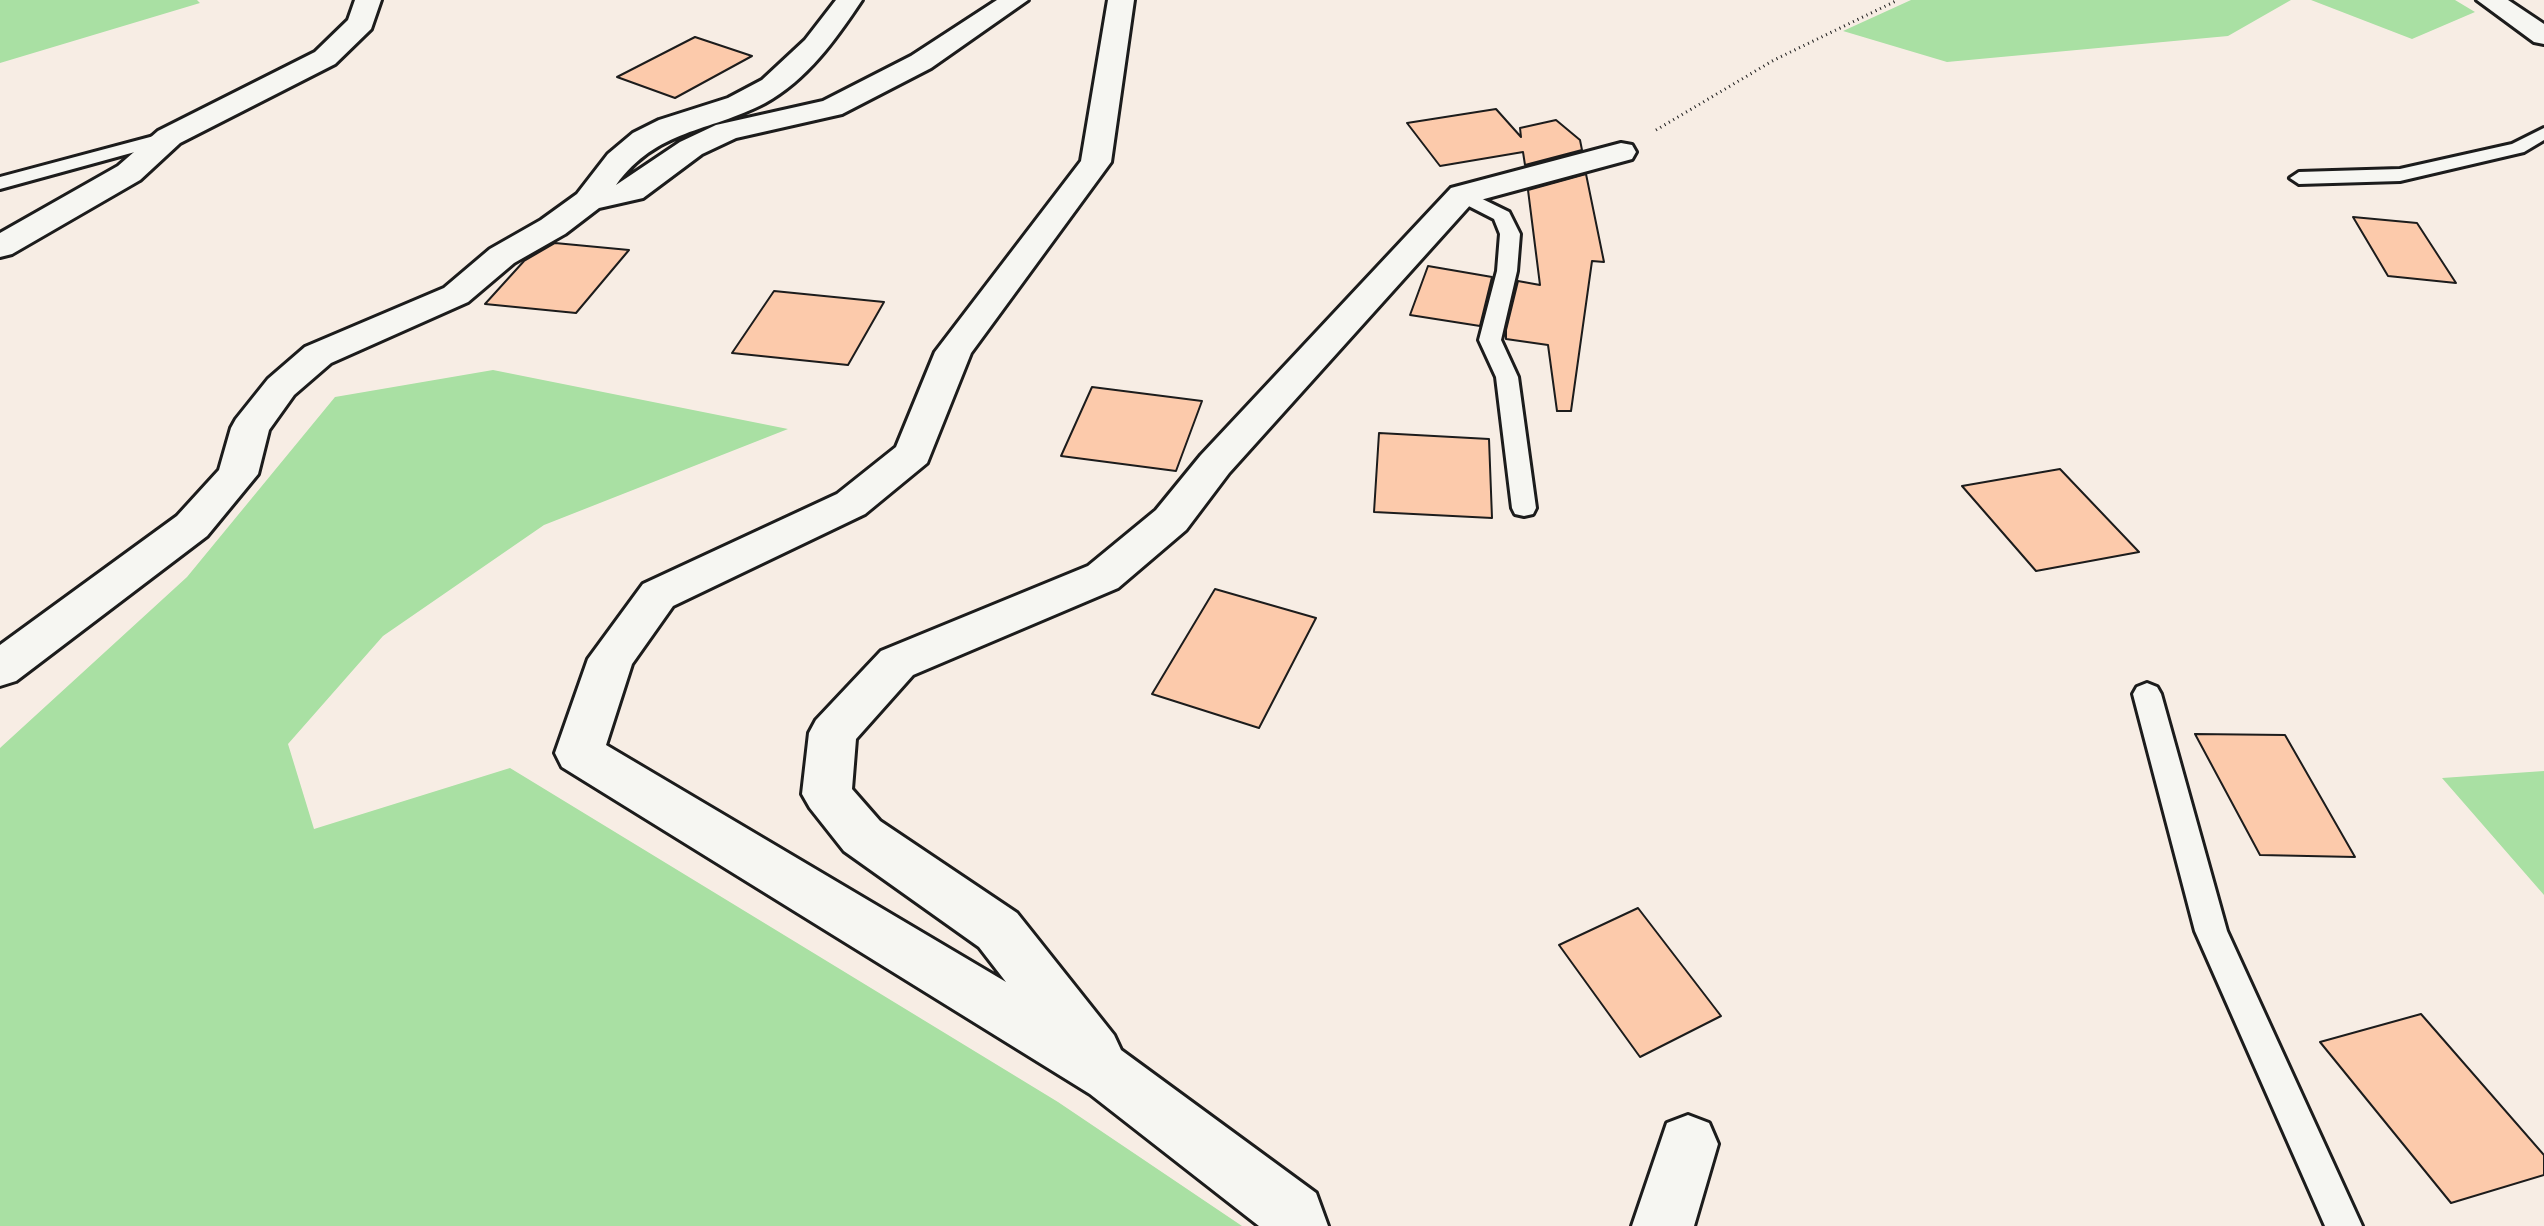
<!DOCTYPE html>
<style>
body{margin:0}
canvas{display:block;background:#f7ede4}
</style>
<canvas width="2544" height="1226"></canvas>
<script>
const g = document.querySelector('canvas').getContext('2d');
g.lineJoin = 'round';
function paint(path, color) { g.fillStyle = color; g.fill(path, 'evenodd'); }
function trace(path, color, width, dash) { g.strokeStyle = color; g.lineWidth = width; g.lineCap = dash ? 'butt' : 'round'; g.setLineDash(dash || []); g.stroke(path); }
const green = new Path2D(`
 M0 0H197L200 3 0 63Z
 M1911 0H2291L2228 36 1947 62 1843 31Z
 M2311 0H2455L2475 12 2412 39Z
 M493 370 788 429 544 525 383 636 288 744 314 829 510 768 1058 1102 1242 1226H0V748L187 577 335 397Z
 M2544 771V895L2442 778Z`);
const building = new Path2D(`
 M695 37 752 56 675 98 617 77Z
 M1496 109 1521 137 1520 128 1556 120 1580 140 1582 150 1525 165 1523 152 1440 166 1407 123Z
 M1586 174 1604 262 1592 261 1571 411H1557L1548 345 1506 339V330L1518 281 1540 285 1528 190Z
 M2353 217 2417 223 2456 283 2388 276Z
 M555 243 629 250 576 313 485 304 524 261Z
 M1428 266 1492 277 1480 326 1410 315Z
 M774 291 884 302 848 365 732 353Z
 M1092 387 1202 401 1176 471 1061 456Z
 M1379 433 1489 439 1492 518 1374 512Z
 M2060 469 2139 552 2036 571 1962 486Z
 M1215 589 1316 618 1259 728 1152 694Z
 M2195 734 2285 735 2355 857 2260 855Z
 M1638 908 1721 1016 1640 1057 1559 945Z
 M2421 1014 2544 1155V1175L2451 1203 2320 1042Z`);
const path = new Path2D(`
 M1656 130 1774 60 1898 0`);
const lane = new Path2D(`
 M2544 128V140L2524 152 2400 181 2299 184 2290 178 2299 172 2400 169 2512 144Z
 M169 132 178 137 175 141 0 189V177Z
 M1462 189 1509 212 1520 234 1517 271 1501 340 1518 377 1536 508 1533 514 1524 516 1515 514 1512 508 1496 377 1479 340 1497 271 1500 234 1494 219 1455 199 1453 195Z
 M2147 683 2157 687 2161 694 2227 931 2362 1226H2325L2195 931 2133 694 2137 687Z`);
const street = new Path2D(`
 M355 0H381L371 29 335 64 180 143 140 180 12 254 0 257V233L118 166 158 131 315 52 348 20Z
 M836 0H862C836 39 807 80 765 103 708 133 658 128 616 185L680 142 716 125 823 101 911 56 997 0H1028L931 68 842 114 736 138 702 154 643 198 599 208 565 234 514 263 468 302 331 363 294 395 269 430 258 474 207 536 16 681 0 686V645L177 516 219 470 231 428 236 419 268 379 305 347 444 288 490 249 541 220 577 194 608 154 633 133 659 120 728 98 762 80 805 40Z
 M1108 0H1134L1111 162 971 353 927 463 865 514 673 606 632 664 606 745 1006 982 979 947 844 851 810 808 802 794 809 733 816 720 881 651 1088 566 1156 510 1201 455 1451 188 1621 143 1632 145 1636 152 1632 159 1473 202 1229 473 1186 530 1118 588 913 675 856 739 852 789 880 821 1017 913 1114 1035 1121 1050 1316 1193 1328 1226H1259L1090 1094 562 767 555 753 588 659 643 584 837 494 896 447 935 352 1081 161Z
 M2477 0H2508L2544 24V44L2534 42Z
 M1688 1115 1709 1123 1718 1144 1694 1226H1632L1667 1123Z`);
paint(green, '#a9e0a3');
paint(building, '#fccaab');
trace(building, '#1c1c1c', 2);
trace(lane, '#1c1c1c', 6);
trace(street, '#1c1c1c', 6);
trace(path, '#1c1c1c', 3, [1, 4]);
paint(lane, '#f6f6f2');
paint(street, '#f6f6f2');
</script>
